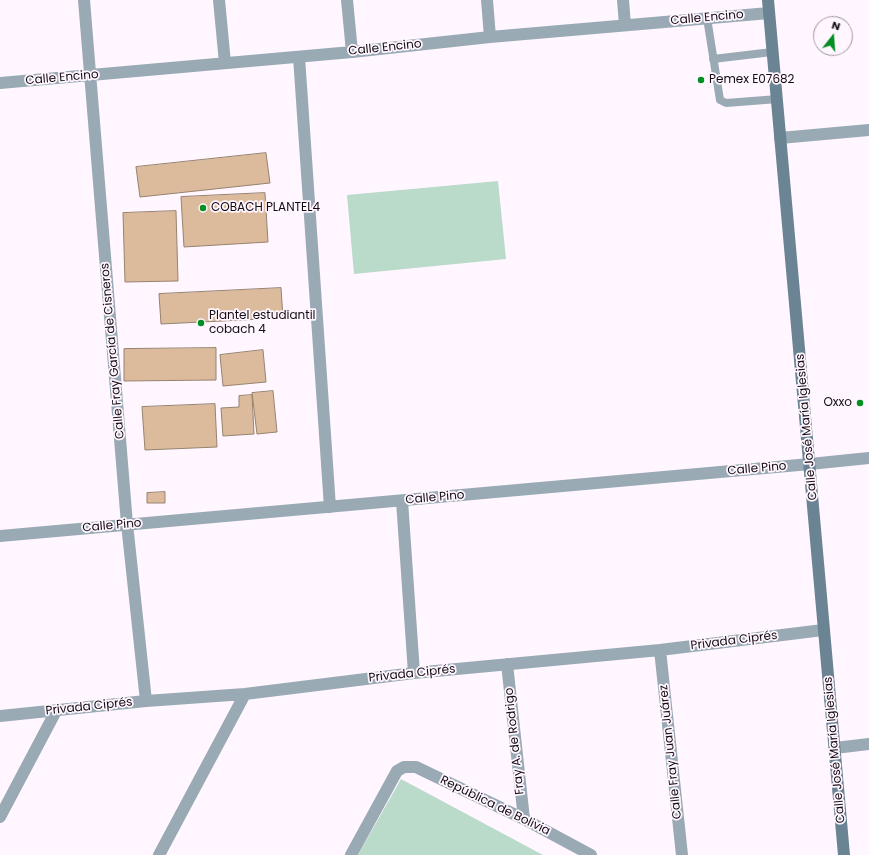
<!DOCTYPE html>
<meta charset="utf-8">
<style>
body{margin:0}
#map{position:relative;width:869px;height:855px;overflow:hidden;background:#fff6ff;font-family:Poppins,sans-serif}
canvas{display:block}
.north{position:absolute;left:813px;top:16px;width:40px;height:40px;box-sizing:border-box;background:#fff6ff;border:1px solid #a198a1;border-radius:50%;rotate:17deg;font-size:11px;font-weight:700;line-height:16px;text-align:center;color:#130c13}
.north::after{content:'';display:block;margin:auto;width:14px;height:18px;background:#028f21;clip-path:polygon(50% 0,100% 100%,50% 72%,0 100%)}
</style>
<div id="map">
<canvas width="869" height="855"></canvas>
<div class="north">N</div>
</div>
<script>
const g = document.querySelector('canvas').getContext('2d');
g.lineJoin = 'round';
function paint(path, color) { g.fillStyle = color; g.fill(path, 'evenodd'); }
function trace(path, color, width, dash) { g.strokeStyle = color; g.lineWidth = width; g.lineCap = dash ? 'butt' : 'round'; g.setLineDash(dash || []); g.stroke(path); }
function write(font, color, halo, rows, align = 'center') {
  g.font = font + ' Poppins,sans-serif'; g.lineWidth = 3.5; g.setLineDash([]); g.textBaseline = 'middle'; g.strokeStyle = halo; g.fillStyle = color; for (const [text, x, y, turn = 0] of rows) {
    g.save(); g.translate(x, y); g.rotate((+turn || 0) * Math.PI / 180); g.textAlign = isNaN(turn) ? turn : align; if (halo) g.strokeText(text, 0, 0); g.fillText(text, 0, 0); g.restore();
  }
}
const green = new Path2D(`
 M498 181 506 259 354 274 347 195Z
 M401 779 543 855H358Z`);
const building = new Path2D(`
 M266 153 270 183 140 197 136 167Z
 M265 193 268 242 184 247 181 197Z
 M176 211 178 281 125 282 123 213Z
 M281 288 283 318 161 324 159 294Z
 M216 348V380L124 381V349Z
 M263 350 266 382 223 386 220 355Z
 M273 391 277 432 257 434 252 393Z
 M252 395 254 434 223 436 221 408 239 407V396Z
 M215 404 217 447 145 450 142 407Z
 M165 492V503H147V493Z`);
const service = new Path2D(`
 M707 18 720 100 726 103 778 99
 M713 59 772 52`);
const minor = new Path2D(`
 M84 0 127 524 146 701
 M219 0 225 63
 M347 0 352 52
 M487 0 490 37
 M623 0 625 25
 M299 57 330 507
 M0 83 352 52 490 37 769 13
 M780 138 869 130
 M402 501 414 673
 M0 536 810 464
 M660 650 682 855
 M507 664 524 819
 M0 716 146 701 245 694 414 673 660 650 823 630
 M0 817 56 711
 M159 855 245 694
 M351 855 397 771 404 767H416L524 819 591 855`);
const tertiary = new Path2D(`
 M810 464 869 458
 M835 748 869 744`);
const secondary = new Path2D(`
 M768 0 844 855`);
const markers = [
 [701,80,4,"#028f21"],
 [203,208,4,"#028f21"],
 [201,323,4,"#028f21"],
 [860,403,4,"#028f21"]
];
const streetNames = [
 ["Calle Encino",707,18,-5],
 ["Calle Encino",385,48,-6],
 ["Calle Encino",62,78,-5],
 ["Calle Fray García de Cisneros",113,351,-95],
 ["Calle José María Iglesias",807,427,-95],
 ["Calle Pino",757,469,-5],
 ["Calle Pino",435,498,-5],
 ["Calle Pino",112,526,-5],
 ["Privada Ciprés",734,641,-7],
 ["Privada Ciprés",412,674,-6],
 ["Privada Ciprés",89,707,-6],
 ["Fray A. de Rodrigo",515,741,-96],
 ["Calle José María Iglesias",835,750,-95],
 ["Calle Fray Juan Juárez",671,752,-96],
 ["República de Bolivia",495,806,26]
];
const poiNames = [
 ["Pemex E07682",709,80],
 ["COBACH PLANTEL4",211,208],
 ["Plantel estudiantil",209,316],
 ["cobach 4",209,330],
 ["Oxxo",852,403,"right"]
];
paint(green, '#badaca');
paint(building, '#dcbb9d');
trace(building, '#96826f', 1);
trace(service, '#99aab5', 8);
trace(minor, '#99aab5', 12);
trace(tertiary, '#99aab5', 12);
trace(secondary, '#6b8494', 12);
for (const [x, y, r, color] of markers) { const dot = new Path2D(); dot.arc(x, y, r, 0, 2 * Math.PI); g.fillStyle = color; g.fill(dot); trace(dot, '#fff6ff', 1.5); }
write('12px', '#130c13', '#fff6ff', streetNames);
write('12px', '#130c13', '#fff6ff', poiNames, 'left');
</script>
